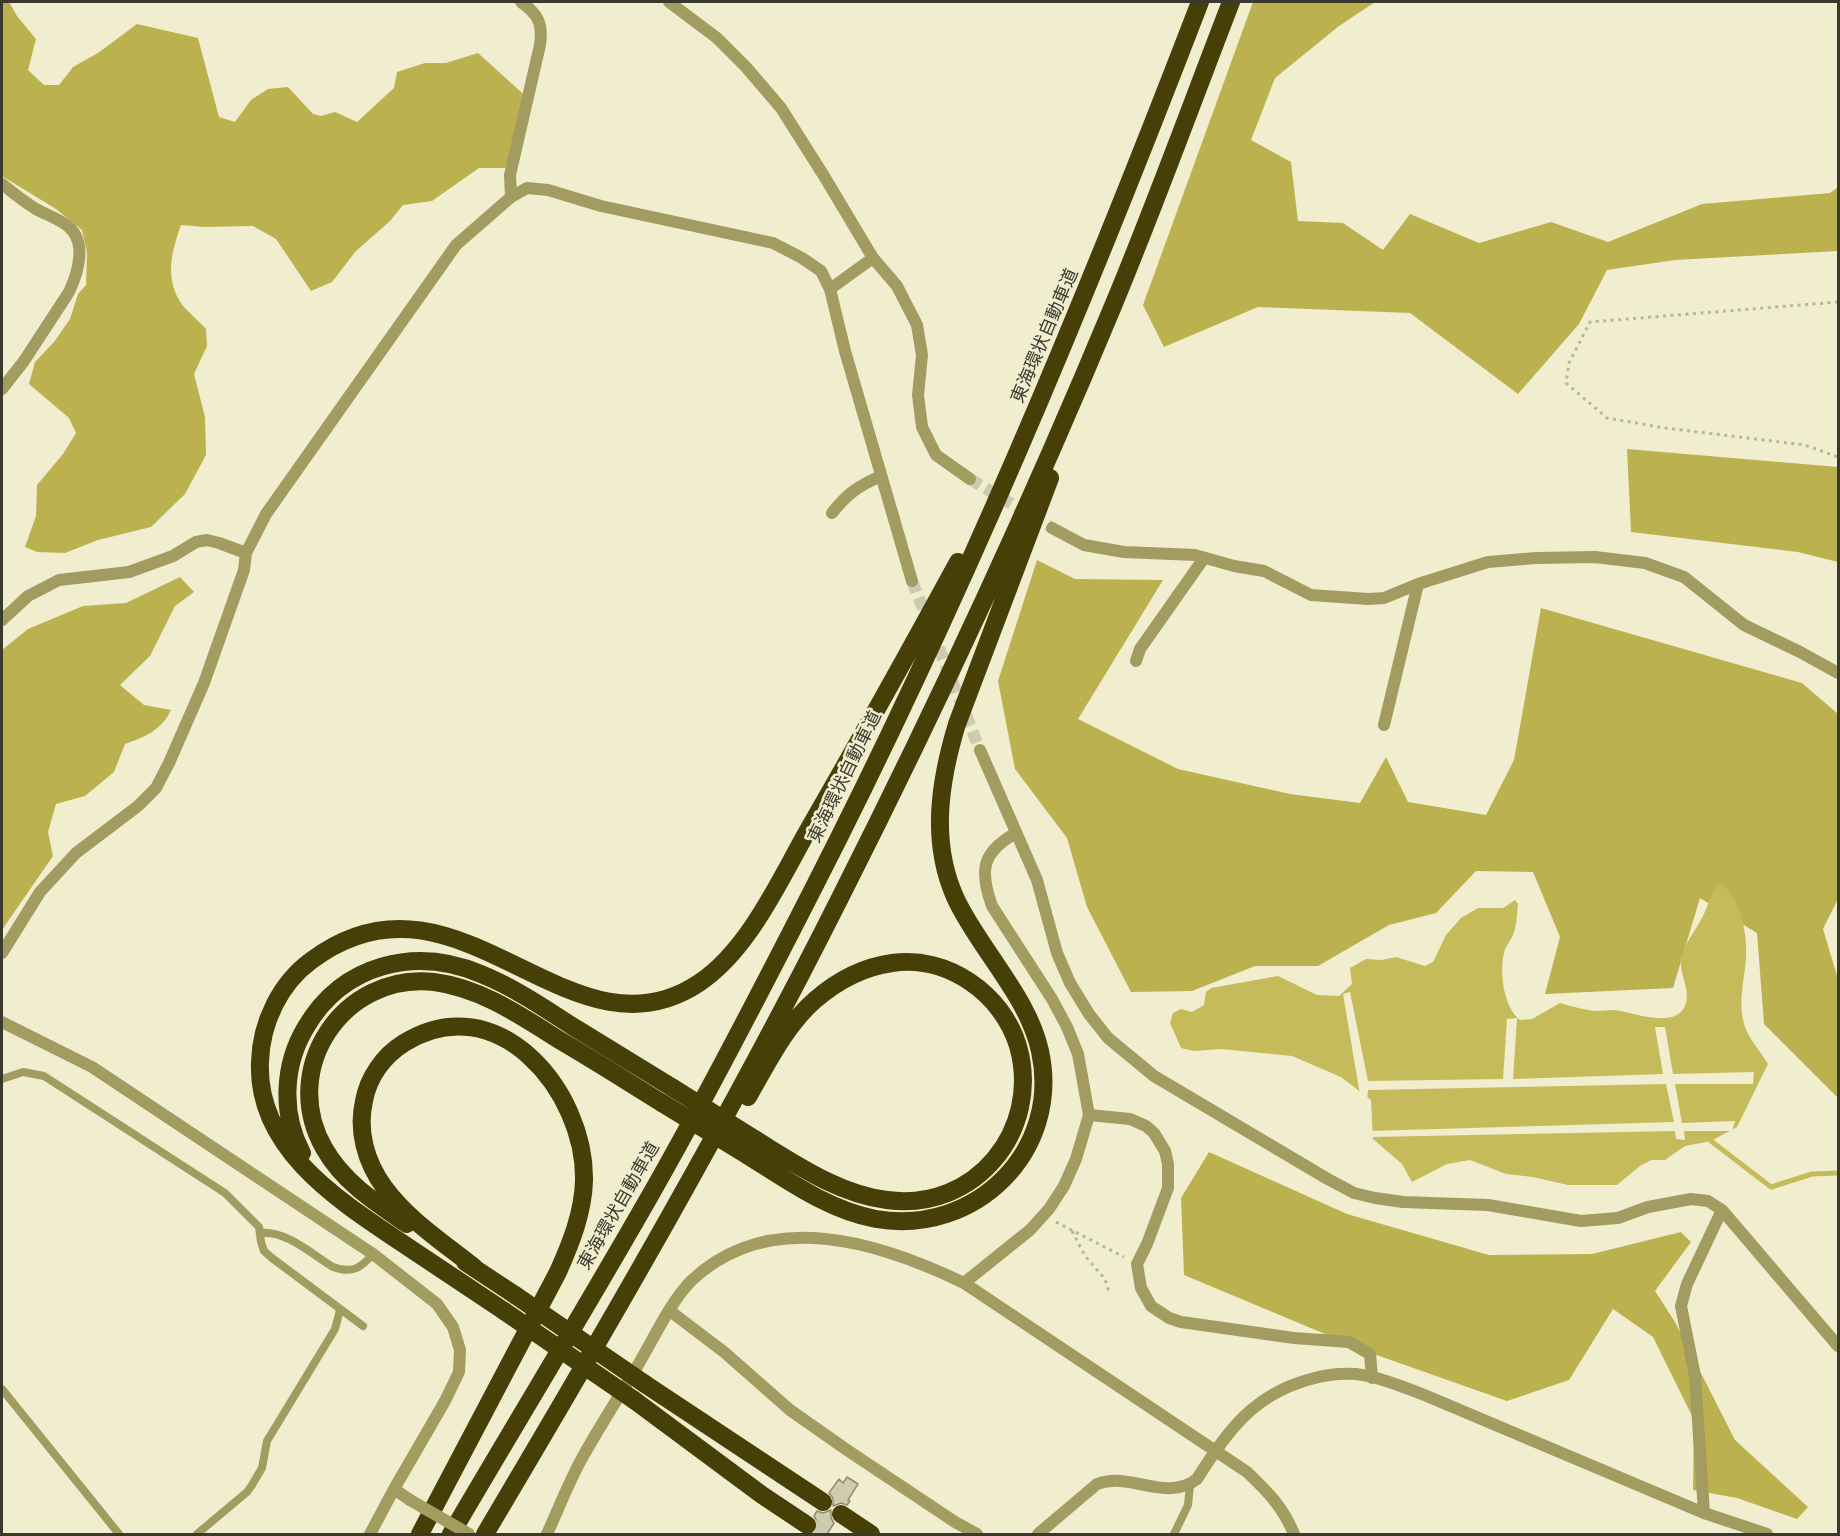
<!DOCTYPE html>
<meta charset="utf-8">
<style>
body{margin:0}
#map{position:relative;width:1840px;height:1536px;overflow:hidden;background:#f1eed0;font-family:Literata,serif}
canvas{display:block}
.frame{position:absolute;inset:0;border:3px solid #3a392d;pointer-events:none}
</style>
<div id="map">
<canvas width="1840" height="1536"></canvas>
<div class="frame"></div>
</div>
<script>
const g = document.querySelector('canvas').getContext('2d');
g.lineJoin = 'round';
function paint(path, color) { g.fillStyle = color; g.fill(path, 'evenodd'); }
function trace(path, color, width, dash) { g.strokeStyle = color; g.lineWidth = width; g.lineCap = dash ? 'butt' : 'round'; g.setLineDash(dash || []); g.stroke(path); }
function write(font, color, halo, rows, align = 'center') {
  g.font = font + ' Literata,"Noto Sans JP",serif'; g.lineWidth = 5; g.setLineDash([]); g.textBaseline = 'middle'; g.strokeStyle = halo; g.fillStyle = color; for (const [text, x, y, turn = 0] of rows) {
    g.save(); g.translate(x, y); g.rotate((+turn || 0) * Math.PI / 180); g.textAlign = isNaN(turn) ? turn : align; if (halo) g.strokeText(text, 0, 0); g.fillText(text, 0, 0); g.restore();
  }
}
const forest = new Path2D(`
 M2 2H9L17 16 36 39 28 70 44 85H59L73 67 98 53 137 24 198 38 219 117 235 122 251 100 268 89 288 87 313 114 321 116 335 112 357 122 394 88 397 72 425 63H446L478 53 531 101 516 152 505 168H479L432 201 403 205 390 221 356 251 332 282 311 291 276 239 253 226 204 227 181 225C171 253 164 280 183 306 190 314 199 321 206 329L207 346 194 374 205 417 206 455 185 494 151 527 98 540 65 553 37 552 25 547 36 516 37 485 63 454 76 433 69 418 29 384 35 362 54 342 70 319 78 294 86 285 87 253 82 230 56 209 2 176Z
 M1253 2H1375L1339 26 1275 78 1251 140 1291 162 1298 221 1343 223 1383 250 1410 214 1479 243 1551 222 1608 242 1702 204 1830 193 1838 187V251L1675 260 1607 270 1579 324 1518 394 1410 313 1258 307 1164 347 1143 305Z
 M1627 449 1838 467V562L1798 552 1631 532Z
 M1037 560 1075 579 1163 580 1078 719 1178 769 1290 794 1360 803 1386 757 1408 802 1486 815 1514 760 1541 608 1802 683 1838 714V899L1823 929 1838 979V1098L1764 1024 1757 933 1700 898 1673 988 1545 994 1560 937 1533 872 1476 871 1436 913 1389 925 1318 966H1255L1192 991 1131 992 1087 907 1067 838 1015 769 998 681Z
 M180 577 194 592 175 606 150 656 120 685 144 705 171 710C162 730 145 737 125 744L114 772 85 796 56 804 48 832 53 856 2 930V650L28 629 83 606 126 603Z
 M1209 1152 1347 1214 1489 1255 1592 1254 1681 1232 1691 1242 1655 1291 1675 1322 1735 1440 1808 1507 1797 1519 1737 1498 1693 1490 1694 1420 1653 1337 1613 1309 1569 1380 1507 1401 1368 1352 1184 1275 1181 1198Z`);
const water = new Path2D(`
 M1719 883C1741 895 1748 937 1746 959 1744 981 1738 1002 1744 1024 1748 1038 1761 1052 1768 1064L1737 1127 1711 1141 1685 1146 1665 1160H1651L1640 1166 1617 1185H1568L1533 1177 1506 1174 1470 1160 1447 1164 1412 1182 1402 1164 1373 1139 1371 1100 1341 1077 1292 1056 1221 1049 1194 1051 1181 1048 1170 1023 1173 1013 1181 1009 1192 1012 1204 1005 1206 992 1211 988 1278 976 1317 995 1339 996 1352 984 1350 968 1366 959 1382 960 1396 957 1425 966 1433 962 1446 935 1461 918 1478 908H1503L1515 900 1518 904C1517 913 1517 923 1514 932 1512 940 1505 946 1504 953 1499 972 1504 1008 1520 1020L1532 1019 1560 1003C1571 1006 1584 1010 1596 1011 1602 1011 1608 1010 1614 1010 1633 1012 1678 1031 1686 1003 1690 989 1680 975 1681 962 1683 944 1695 932 1703 916 1709 905 1710 893 1719 883Z`);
const pier = new Path2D(`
 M1350 992 1368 1081 1503 1079 1507 1019 1517 1018 1513 1079 1663 1074 1655 1027H1665L1673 1074 1754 1072 1753 1084H1675L1682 1123 1735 1121 1732 1131H1684L1685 1140 1676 1139 1675 1131 1370 1137 1369 1131 1674 1122 1666 1084 1368 1090 1367 1101 1360 1095 1343 994Z`);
const stream = new Path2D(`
 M1711 1141 1771 1187 1812 1174 1838 1173`);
const building = new Path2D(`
 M847 1477 858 1484 848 1500 850 1501 847 1505 841 1503 833 1506V1498L829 1493 839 1479 843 1483Z
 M831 1510V1518L834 1523 827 1534H813L818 1526 817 1521 814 1516 817 1511 823 1513Z`);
const minorTunnel = new Path2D(`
 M970 479 1052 528
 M912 581 980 750`);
const motorwayTunnel = new Path2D(`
 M807 1525 822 1534`);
const path = new Path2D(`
 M1838 302 1590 322 1569 363 1566 383 1607 418 1665 428 1805 445 1838 457
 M1056 1222 1124 1257
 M1072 1231 1085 1256 1105 1279 1109 1292`);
const service = new Path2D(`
 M2 1079 23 1072 44 1076 225 1193 259 1227 261 1242 264 1251 272 1258 363 1326
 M260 1233C286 1230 313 1255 333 1267 352 1274 361 1268 373 1254
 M2 1389 119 1534
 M197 1534 247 1492 252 1485 262 1468 267 1441 335 1329 340 1310
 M1174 1534 1188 1505 1190 1485`);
const minor = new Path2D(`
 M669 2 717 38 746 67 781 108 824 176 873 258 897 286 917 325 922 355 918 395 922 427 936 455 970 479
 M2 184C13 193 24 202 36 209 45 214 56 218 65 224 88 239 79 271 69 292L24 361 2 389
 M511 197 510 175 540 45C543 23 538 14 521 2
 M832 513C847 494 858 486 881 476
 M1052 528 1084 545 1124 552 1195 555 1234 566 1264 571 1311 595 1368 599 1384 598 1418 584 1488 562 1536 558 1595 557 1645 563 1684 577 1744 625 1800 652 1838 673
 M2 620 28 596 59 580 129 572 173 556 196 542 207 540 219 543 246 553
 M1136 661 1140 649 1204 558
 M1384 725 1418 584
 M980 750 1037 880 1057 953 1070 983 1089 1014 1108 1038 1154 1076 1326 1178 1354 1193 1375 1198 1403 1202 1488 1205 1581 1221 1618 1218 1648 1207 1691 1199 1708 1201 1722 1210 1838 1346
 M2 953 40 892 76 853 138 806 156 788 169 763 204 683 244 570 246 553 266 514 456 245 511 197 527 188 548 190 601 206 773 243 802 258 821 271 830 289 845 351 912 581
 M2 1022 92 1067 373 1254 437 1304 453 1327 460 1350 459 1372 445 1401 394 1489 410 1500
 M1089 1115 1130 1119 1146 1126 1154 1133 1165 1151 1168 1164V1188L1147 1244 1137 1264 1141 1288 1151 1306 1169 1318 1181 1322 1294 1338 1349 1342 1370 1354 1372 1378
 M964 1283 1030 1230 1049 1209 1064 1186 1076 1159 1089 1115 1078 1054 1067 1027 1052 999 992 906C979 870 982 852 1016 833
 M670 1311 724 1352 790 1410 847 1450 955 1522 977 1534
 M1704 1513 1695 1376 1681 1306 1687 1284 1722 1210
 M370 1534 394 1489
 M547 1534C558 1510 568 1484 581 1460 598 1429 617 1400 635 1370 651 1344 670 1302 691 1281 769 1207 879 1242 964 1283L1247 1472C1268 1492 1283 1507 1294 1534
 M1038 1534 1097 1484C1131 1471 1166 1503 1197 1479 1227 1431 1254 1394 1311 1379 1325 1375 1341 1373 1356 1374 1379 1377 1401 1386 1422 1394L1704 1513 1767 1534`);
const tertiary = new Path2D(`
 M830 289 873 258`);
const motorway = new Path2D(`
 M748 1097C767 1064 786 1025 815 1000 837 981 863 967 892 963 947 955 1002 993 1018 1046 1042 1130 975 1212 887 1200 839 1194 797 1165 756 1140
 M302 1153C281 1114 283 1065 306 1027 343 964 415 946 481 974 513 987 543 1007 572 1026 606 1047 639 1067 673 1088
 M747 1155C787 1180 828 1210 876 1219 975 1236 1062 1151 1040 1051 1032 1015 1010 985 990 955 977 936 964 917 955 897 930 841 940 780 957 724L1050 478
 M407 1224C376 1203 343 1182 324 1148 279 1069 343 972 434 982 481 988 521 1016 561 1041 595 1061 628 1082 662 1103
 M465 1262 515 1295
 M504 1311C471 1289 438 1267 405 1245 341 1202 256 1150 260 1062 261 1023 280 983 312 960 458 851 569 1070 699 983 750 949 781 877 811 825 861 738 910 650 958 562
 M645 1384 823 1502
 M634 1400 762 1495 807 1525
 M841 1514 871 1534
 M420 1534 558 1272C571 1243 583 1213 584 1181 586 1091 497 985 404 1043 383 1056 368 1078 364 1101 357 1131 366 1162 384 1187 408 1220 444 1243 475 1268
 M451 1534C516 1423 583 1313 647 1201 705 1100 759 995 812 891 960 602 1084 304 1200 2
 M485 1534C609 1325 731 1115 840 898 938 704 1030 506 1113 306 1155 205 1192 103 1231 2`);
const minorBridge = new Path2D(`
 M410 1500 469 1534`);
const motorwayBridge = new Path2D(`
 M673 1088 756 1140
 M662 1103 747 1155
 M515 1295 645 1384
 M504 1311 634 1400`);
const streetNames = [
 ["東海環状自動車道",1045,336,-67],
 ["東海環状自動車道",845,777,-64],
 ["東海環状自動車道",619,1206,-60]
];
paint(forest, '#bcb14f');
paint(water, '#c6bb5a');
paint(pier, '#f1eed0');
trace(stream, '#c6bb5a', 5);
paint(building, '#cfccaf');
trace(building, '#908d71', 1.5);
trace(minorTunnel, '#cccaaf', 12, [12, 6]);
trace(motorwayTunnel, '#cccaaf', 18, [18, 9]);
trace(path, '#b7b59d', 3, [3, 4.5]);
trace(service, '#a39c60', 8);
trace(minor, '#a39c60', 12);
trace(tertiary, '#a39c60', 12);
trace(motorway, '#464008', 18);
trace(minorBridge, '#a39c60', 12);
trace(motorwayBridge, '#464008', 18);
write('18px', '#3a392d', '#f1eed0', streetNames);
</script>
